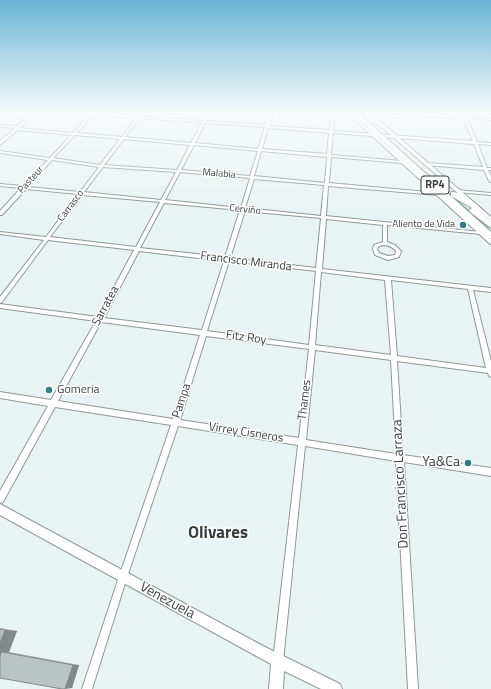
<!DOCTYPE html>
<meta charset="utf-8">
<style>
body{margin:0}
canvas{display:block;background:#eaf3f3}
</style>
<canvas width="491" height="689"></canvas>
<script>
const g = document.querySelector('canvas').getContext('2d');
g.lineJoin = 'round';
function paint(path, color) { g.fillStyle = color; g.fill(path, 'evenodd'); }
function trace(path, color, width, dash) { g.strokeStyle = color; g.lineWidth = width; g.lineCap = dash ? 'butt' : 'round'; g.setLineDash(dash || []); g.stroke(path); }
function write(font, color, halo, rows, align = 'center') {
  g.font = font + ' "Titillium Web",sans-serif'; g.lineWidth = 3; g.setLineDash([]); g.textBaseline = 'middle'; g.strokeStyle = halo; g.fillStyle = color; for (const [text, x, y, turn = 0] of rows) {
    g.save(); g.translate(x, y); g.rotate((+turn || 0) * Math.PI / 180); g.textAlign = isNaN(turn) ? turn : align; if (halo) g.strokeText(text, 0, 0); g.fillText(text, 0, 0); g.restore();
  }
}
const green = new Path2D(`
 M387 139 489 227V229L486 228Z`);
const minor = new Path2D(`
 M63 111 92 112 94 111 95 112 138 116 141 111H145L141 116 203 121 208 111H212L206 121 265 125 269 111H273L269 126 330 130 331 111H335L333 131 473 141 463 118 368 112 366 111H382L462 116 460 111H464L466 116 491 118V120L467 118 477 142 491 143V145L478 144 487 168H491V170H488L491 176V182L489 181 484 170 426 165 424 164 426 163 483 167 474 144 333 133 331 155 402 161 404 162 402 163 331 157 329 183 438 193 440 194 438 195 328 186 326 216 491 233V235L387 225V242L395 245 401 251 399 257 388 260 375 255 373 249 374 245 383 242V225L326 219 322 269 491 288V292L473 290 491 361V377L489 376 488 373 397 361 403 455 491 468V476L404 462 418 689H408L396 461 305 446 283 661 281 664 278 666 275 664 273 661 298 445 178 426 127 577 92 689H82L119 577 171 425 55 407 3 502 0 503V491L48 406 0 398V392L51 400 96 321 0 308V304L98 317 134 250 48 240 2 302 0 303V297L44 240 0 234V232L46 237 78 194 26 189 2 215H0V211L21 188 0 186V184L23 186 48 160 0 153V151L50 158 71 135 18 130 16 129 18 128 73 133 90 114 65 112ZM94 114 136 118 122 137 77 133ZM140 118 202 123 191 143 125 137ZM205 123 265 127 258 149 195 143ZM268 128 329 133 327 154 262 149ZM75 135 120 139 100 165 53 158ZM124 139 190 145 177 170 104 165ZM194 145 258 151 250 176 181 170ZM261 151 327 157 325 183 254 176ZM52 160 99 167 80 192 28 187ZM103 167 176 172 161 200 84 192ZM180 172 250 178 241 208 165 200ZM254 179 324 185 321 216 245 208ZM82 195 160 202 136 247 50 237ZM164 203 240 210 225 257 140 248ZM245 211 321 218 316 268 230 258ZM382 245C388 245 392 246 396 251L395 255 388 256 379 253 377 249 378 247ZM139 251 224 261 202 330 104 318ZM229 261 316 271 309 345 207 331ZM321 272 385 280 391 355 315 345ZM391 280 468 289 486 368 397 356ZM101 322 200 335 173 419 58 401ZM206 336 309 349 299 438 180 420ZM315 350 391 360 396 454 306 440Z
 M0 125 20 126 22 127 20 128 0 127Z
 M457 190 491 193V195L458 192 456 191Z`);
const tertiary = new Path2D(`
 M35 111H40L0 145V141Z
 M345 111H349L491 239V244L489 243Z
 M363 111H368L491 217V222Z
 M0 504 263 646 340 684 342 689H321L284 671 283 689H269L271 664 0 515Z`);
const primary = new Path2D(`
 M350 111H356L491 232V238H488Z
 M362 111H368L375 122 374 123H370Z
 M451 192C460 191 479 205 484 212L482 214 491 222V228L470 212 469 210 472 208 451 196Z`);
const wall = new Path2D(`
 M0 628 17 631 9 652 79 665 72 688 0 678Z`);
const shadedWall = new Path2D(`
 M5 630 17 631 9 652H2L0 673V643Z
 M73 665H79L72 688 65 689Z`);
const building = new Path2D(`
 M0 629 5 630 0 643Z
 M2 652 73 665 65 689H62L0 678V657Z`);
const markers = [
 [463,225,4,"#347d81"],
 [49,390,4,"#347d81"],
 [468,463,4,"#347d81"]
];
const farStreetnames = [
 ["Malabia",219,174,5],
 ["Pasteur",31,180,-48],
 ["Carrasco",71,206,-53],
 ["Cerviño",245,210,6]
];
const farPoinames = [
 ["Aliento de Vida",455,225]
];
const shields = [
 [435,185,28]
];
const shieldNames = [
 ["RP4",435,185]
];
const streetNames = [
 ["Francisco Miranda",246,262,7],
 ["Sarratea",106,306,-62],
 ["Fitz Roy",246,338,8],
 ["Thames",305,400,-83],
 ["Pampa",182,401,-72],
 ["Virrey Cisneros",246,433,9]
];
const poiNames = [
 ["Gomeria",57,390]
];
const nearPoinames = [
 ["Ya&Ca",460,463]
];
const nearStreetnames = [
 ["Don Francisco Larraza",401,484,-93],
 ["Venezuela",167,601,29]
];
const nearQuarternames = [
 ["Olivares",218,534]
];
paint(green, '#90ced1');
trace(minor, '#8f9797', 2);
trace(tertiary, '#8f9797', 2);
trace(primary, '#8f9797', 2);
paint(minor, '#fff');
paint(tertiary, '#fff');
paint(primary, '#fff');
paint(wall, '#a1a9a9');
paint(shadedWall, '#838989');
paint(building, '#bbc4c4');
trace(building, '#838989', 1);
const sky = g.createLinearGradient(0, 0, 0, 207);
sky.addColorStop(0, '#68b4d6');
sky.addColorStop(0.54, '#f6fafa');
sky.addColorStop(1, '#f6fafa00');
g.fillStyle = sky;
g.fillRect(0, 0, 491, 207);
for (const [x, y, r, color] of markers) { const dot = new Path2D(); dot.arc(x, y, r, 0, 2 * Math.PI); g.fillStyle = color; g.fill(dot); trace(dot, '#fff', 1.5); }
write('10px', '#3a3e3e', '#fff', farStreetnames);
write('10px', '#3a3e3e', '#fff', farPoinames, 'right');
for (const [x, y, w] of shields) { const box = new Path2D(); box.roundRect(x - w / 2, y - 9, w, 18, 3); g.fillStyle = '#fff'; g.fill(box); trace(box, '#3a3e3e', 1); }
write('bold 11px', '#3a3e3e', null, shieldNames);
write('12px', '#3a3e3e', '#fff', streetNames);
write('12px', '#3a3e3e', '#fff', poiNames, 'left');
write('14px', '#3a3e3e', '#fff', nearPoinames, 'right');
write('14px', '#3a3e3e', '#fff', nearStreetnames);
write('bold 17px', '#373e3e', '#fff', nearQuarternames);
</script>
